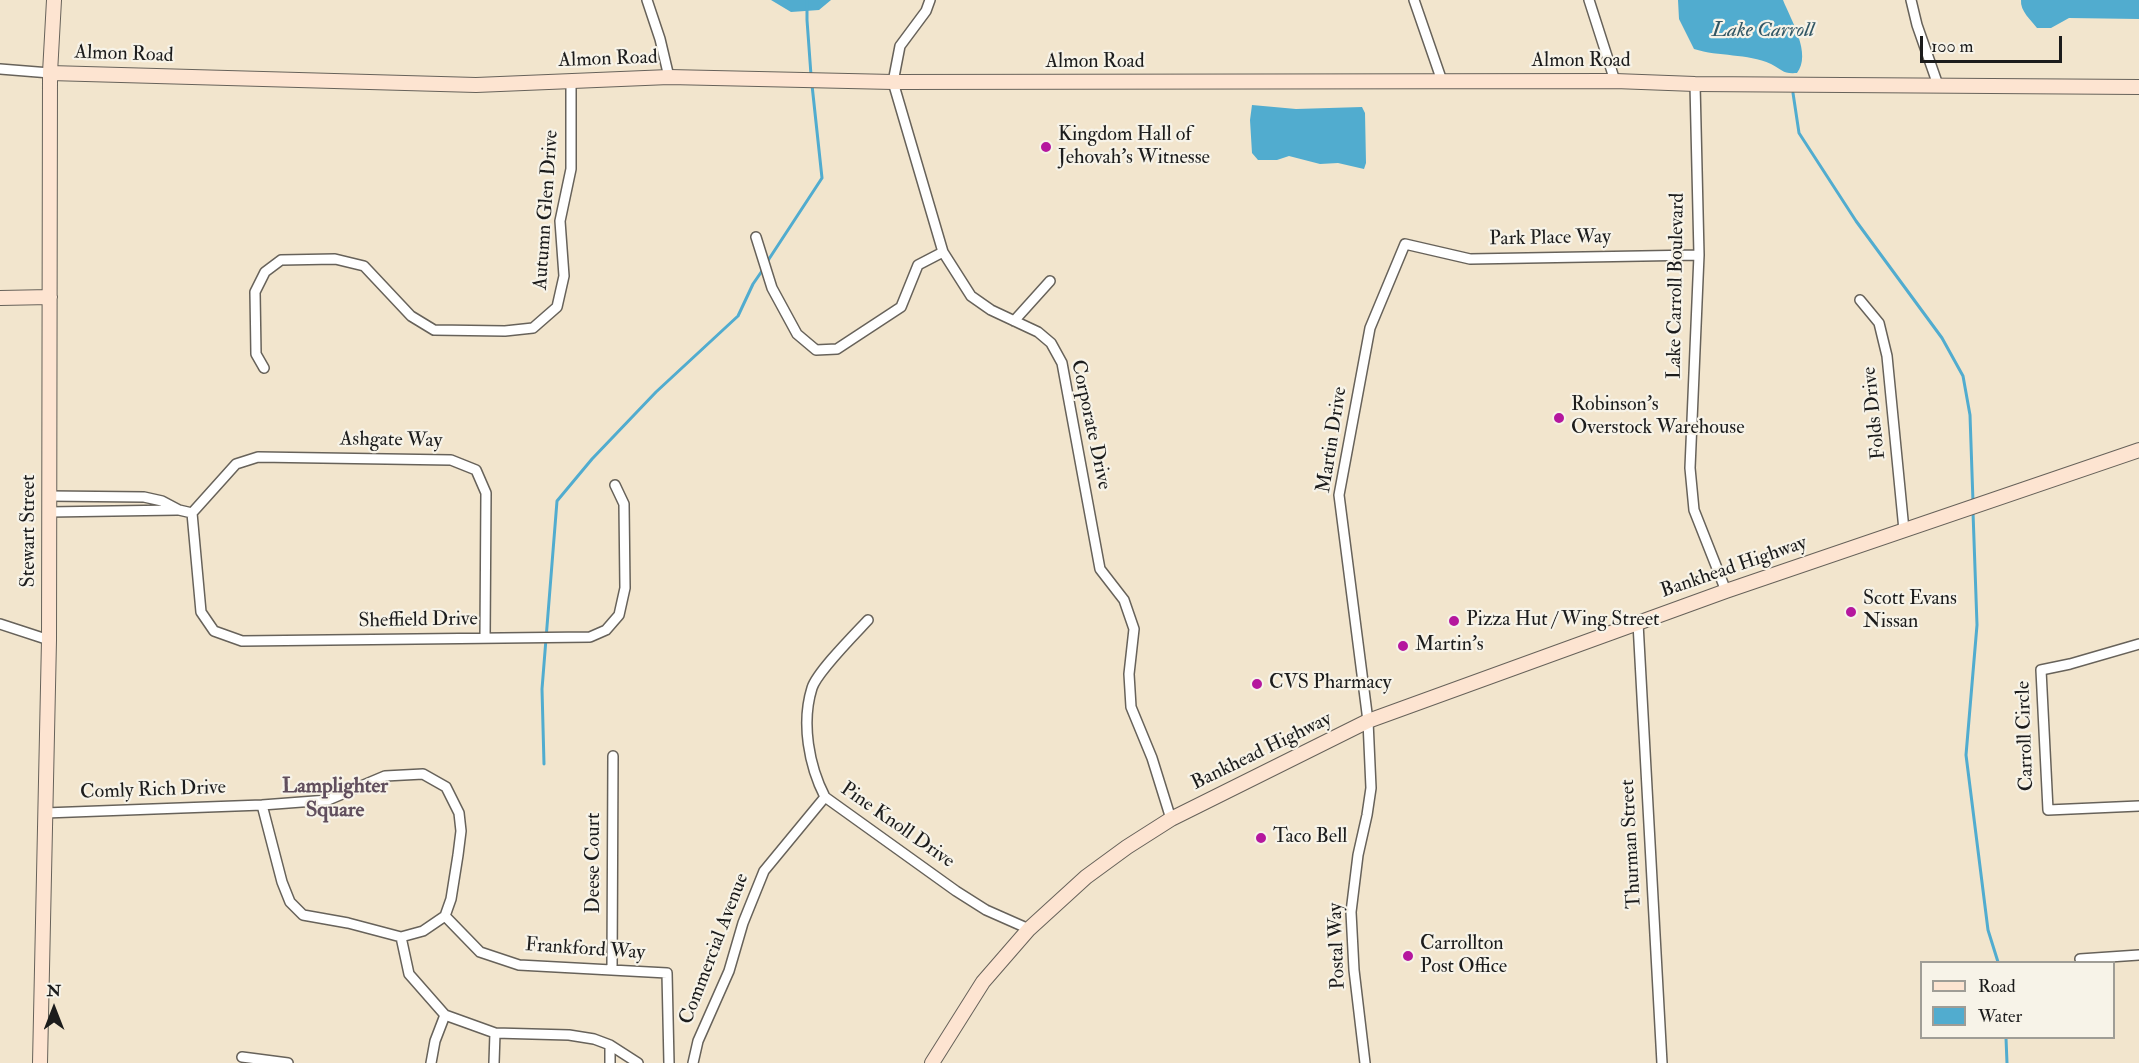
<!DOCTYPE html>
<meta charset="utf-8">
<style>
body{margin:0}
#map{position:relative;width:2139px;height:1063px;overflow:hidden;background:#f2e5cd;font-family:"IM FELL Double Pica",serif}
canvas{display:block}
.legend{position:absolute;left:1920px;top:961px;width:195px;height:78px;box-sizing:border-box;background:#f7f3e8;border:2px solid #9f9d96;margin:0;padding:8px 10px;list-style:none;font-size:18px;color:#1c1c1c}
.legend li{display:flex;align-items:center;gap:12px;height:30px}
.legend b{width:30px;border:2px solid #9f9d96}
.north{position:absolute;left:24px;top:979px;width:60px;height:60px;-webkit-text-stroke:4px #f7f3e8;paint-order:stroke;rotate:0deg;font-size:16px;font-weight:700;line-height:24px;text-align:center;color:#1c1c1c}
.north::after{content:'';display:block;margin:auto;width:21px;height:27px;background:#1c1c1c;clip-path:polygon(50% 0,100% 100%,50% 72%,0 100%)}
.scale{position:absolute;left:1920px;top:36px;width:142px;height:27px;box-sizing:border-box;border:3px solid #1c1c1c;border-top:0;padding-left:8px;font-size:18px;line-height:21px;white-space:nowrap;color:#1c1c1c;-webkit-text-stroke:4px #f7f3e8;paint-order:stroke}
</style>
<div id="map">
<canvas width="2139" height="1063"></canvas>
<ul class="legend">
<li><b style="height:8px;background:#fde4d1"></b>Road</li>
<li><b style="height:16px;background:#51accf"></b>Water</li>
</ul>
<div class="north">N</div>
<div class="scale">100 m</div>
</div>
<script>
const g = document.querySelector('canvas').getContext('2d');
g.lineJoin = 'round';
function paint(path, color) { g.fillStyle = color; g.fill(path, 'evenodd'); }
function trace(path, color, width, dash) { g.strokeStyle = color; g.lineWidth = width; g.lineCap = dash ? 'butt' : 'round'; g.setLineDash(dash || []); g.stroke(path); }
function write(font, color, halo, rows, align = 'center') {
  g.font = font + ' "IM FELL Double Pica",serif'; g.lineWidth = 4.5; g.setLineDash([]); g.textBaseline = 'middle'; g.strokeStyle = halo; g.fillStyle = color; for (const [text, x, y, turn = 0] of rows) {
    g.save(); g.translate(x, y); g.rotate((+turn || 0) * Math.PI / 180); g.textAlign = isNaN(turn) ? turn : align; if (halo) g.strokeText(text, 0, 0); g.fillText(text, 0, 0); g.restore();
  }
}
const water = new Path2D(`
 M771 0H831L819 10 791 12Z
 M1678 0H1783C1791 20 1812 54 1797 73 1782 74 1783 70 1771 64 1747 53 1719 57 1694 49L1679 19Z
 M2021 0H2139V19L2069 18 2051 28H2037C2031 20 2020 11 2021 0Z
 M1252 105 1296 109 1362 107 1365 113 1366 163 1364 169 1338 163 1320 164 1289 156 1277 160H1258L1252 153 1250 120Z`);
const stream = new Path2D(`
 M807 0V20L811 75
 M1793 93 1799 133 1856 221 1942 338 1963 376 1970 415 1973 502
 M767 262 822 178 812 85
 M1973 512 1977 625 1966 755 1988 930 1998 962
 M544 764 542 689 557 501 592 459 656 392 738 316 753 284 764 268
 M2006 1038 2007 1063`);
const street = new Path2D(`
 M647 0 660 39 669 77
 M930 0 926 11 900 46 893 82 943 252 971 296 991 310 1038 332 1051 343 1062 363 1100 569 1124 600 1134 629 1129 674 1131 707 1152 758 1171 819
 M1414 0 1442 81
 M1589 0 1615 81
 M1911 0 1917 25 1938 85
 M0 69 50 73
 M1695 84 1699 255 1690 468 1694 510 1726 591
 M756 237 772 288 797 334 816 350 837 349 901 307 918 265 943 252
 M1860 300 1879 323 1887 356 1904 530
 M1014 321 1050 281
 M264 368 256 354 255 292 265 272 281 260 335 259 364 266 411 316 434 330 505 331 533 328 557 307 564 276 560 221 571 169V81
 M49 496 144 497 162 501 179 510 192 513 201 612 214 631 242 641 590 637 606 630 619 615 625 588 624 504 615 485
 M49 512 177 510
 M192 513 236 464 258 457 451 460 476 470 486 493 485 638
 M868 620C855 634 817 672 812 688 801 723 809 766 825 797L956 891 986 910 1029 929
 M1638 623 1662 1063
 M0 624 49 640
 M2139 644 2070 664 2041 670 2048 810 2139 806
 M45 813 262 805 328 800 385 776 423 774 446 787 459 813 461 831 458 855 451 899 445 916 423 931 401 937 348 923 303 915 290 902 282 882 262 805
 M445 916 480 952 519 965 667 973 669 1063
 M401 937 409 974 445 1015 495 1033 569 1035 594 1039 610 1045 638 1063
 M2080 959 2139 955
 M612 970 613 756
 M610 1045V1063
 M242 1057 288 1063
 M431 1063 435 1041 445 1015
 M494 1063 495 1033
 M693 1063 698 1041 729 971 743 923 764 871 825 797
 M1365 1063 1354 970 1351 912 1358 855 1367 815 1371 788 1368 721 1339 495 1370 328 1405 244 1470 259 1699 255`);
const secondary = new Path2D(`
 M50 73 476 85 669 77 893 82 1615 81 1695 84 2139 87
 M0 298 50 297
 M40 1063 49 640 50 73 54 0
 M932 1063 983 982 1029 929 1086 877 1127 847 1171 819 1368 721 1726 591 2139 450`);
const markers = [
 [1046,147,6,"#b5179e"],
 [1559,418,6,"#b5179e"],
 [1851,612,6,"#b5179e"],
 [1454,621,6,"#b5179e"],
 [1403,646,6,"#b5179e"],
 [1257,684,6,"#b5179e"],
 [1261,838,6,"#b5179e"],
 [1408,956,6,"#b5179e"]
];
const streetNames = [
 ["Almon Road",124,55,2],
 ["Almon Road",608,60,-2],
 ["Almon Road",1581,62],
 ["Almon Road",1095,63],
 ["Autumn Glen Drive",547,210,-86],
 ["Park Place Way",1550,239,-1],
 ["Lake Carroll Boulevard",1677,286,-89],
 ["Folds Drive",1875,413,-96],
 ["Corporate Drive",1090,425,78],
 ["Martin Drive",1333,440,-81],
 ["Ashgate Way",391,441,1],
 ["Stewart Street",30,531,-90],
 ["Bankhead Highway",1734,568,-19],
 ["Sheffield Drive",418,621,-1],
 ["Carroll Circle",2026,736,-92],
 ["Bankhead Highway",1262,752,-26],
 ["Comly Rich Drive",153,791,-2],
 ["Pine Knoll Drive",897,826,35],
 ["Thurman Street",1632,844,-93],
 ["Deese Court",595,863,-90],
 ["Postal Way",1338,946,-92],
 ["Commercial Avenue",715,949,-69],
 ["Frankford Way",585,950,4]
];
const poiNames = [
 ["Kingdom Hall of",1058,136],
 ["Jehovah’s Witnesse",1058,159],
 ["Robinson's",1571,406],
 ["Overstock Warehouse",1571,429],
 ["Scott Evans",1863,600],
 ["Nissan",1863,623],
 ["Pizza Hut / Wing Street",1466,621],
 ["Martin's",1415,646],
 ["CVS Pharmacy",1269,684],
 ["Taco Bell",1273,838],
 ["Carrollton",1420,945],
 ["Post Office",1420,968]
];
const waterNames = [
 ["Lake Carroll",1763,31]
];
const neighbourhoodNames = [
 ["Lamplighter",335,787],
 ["Square",335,811]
];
paint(water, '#51accf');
trace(stream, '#51accf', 3);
trace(street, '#67625a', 12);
trace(secondary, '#67625a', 16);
trace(street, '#fff', 9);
trace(secondary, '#fde4d1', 14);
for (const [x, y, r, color] of markers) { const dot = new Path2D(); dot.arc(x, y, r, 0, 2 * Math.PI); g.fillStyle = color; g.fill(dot); trace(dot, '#f7f3e8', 2); }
write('20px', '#1c1c1c', '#f7f3e8', streetNames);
write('20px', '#1c1c1c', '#f7f3e8', poiNames, 'left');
write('italic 21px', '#315664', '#f7f3e8', waterNames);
write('bold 21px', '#614f5d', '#f7f3e8', neighbourhoodNames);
</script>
